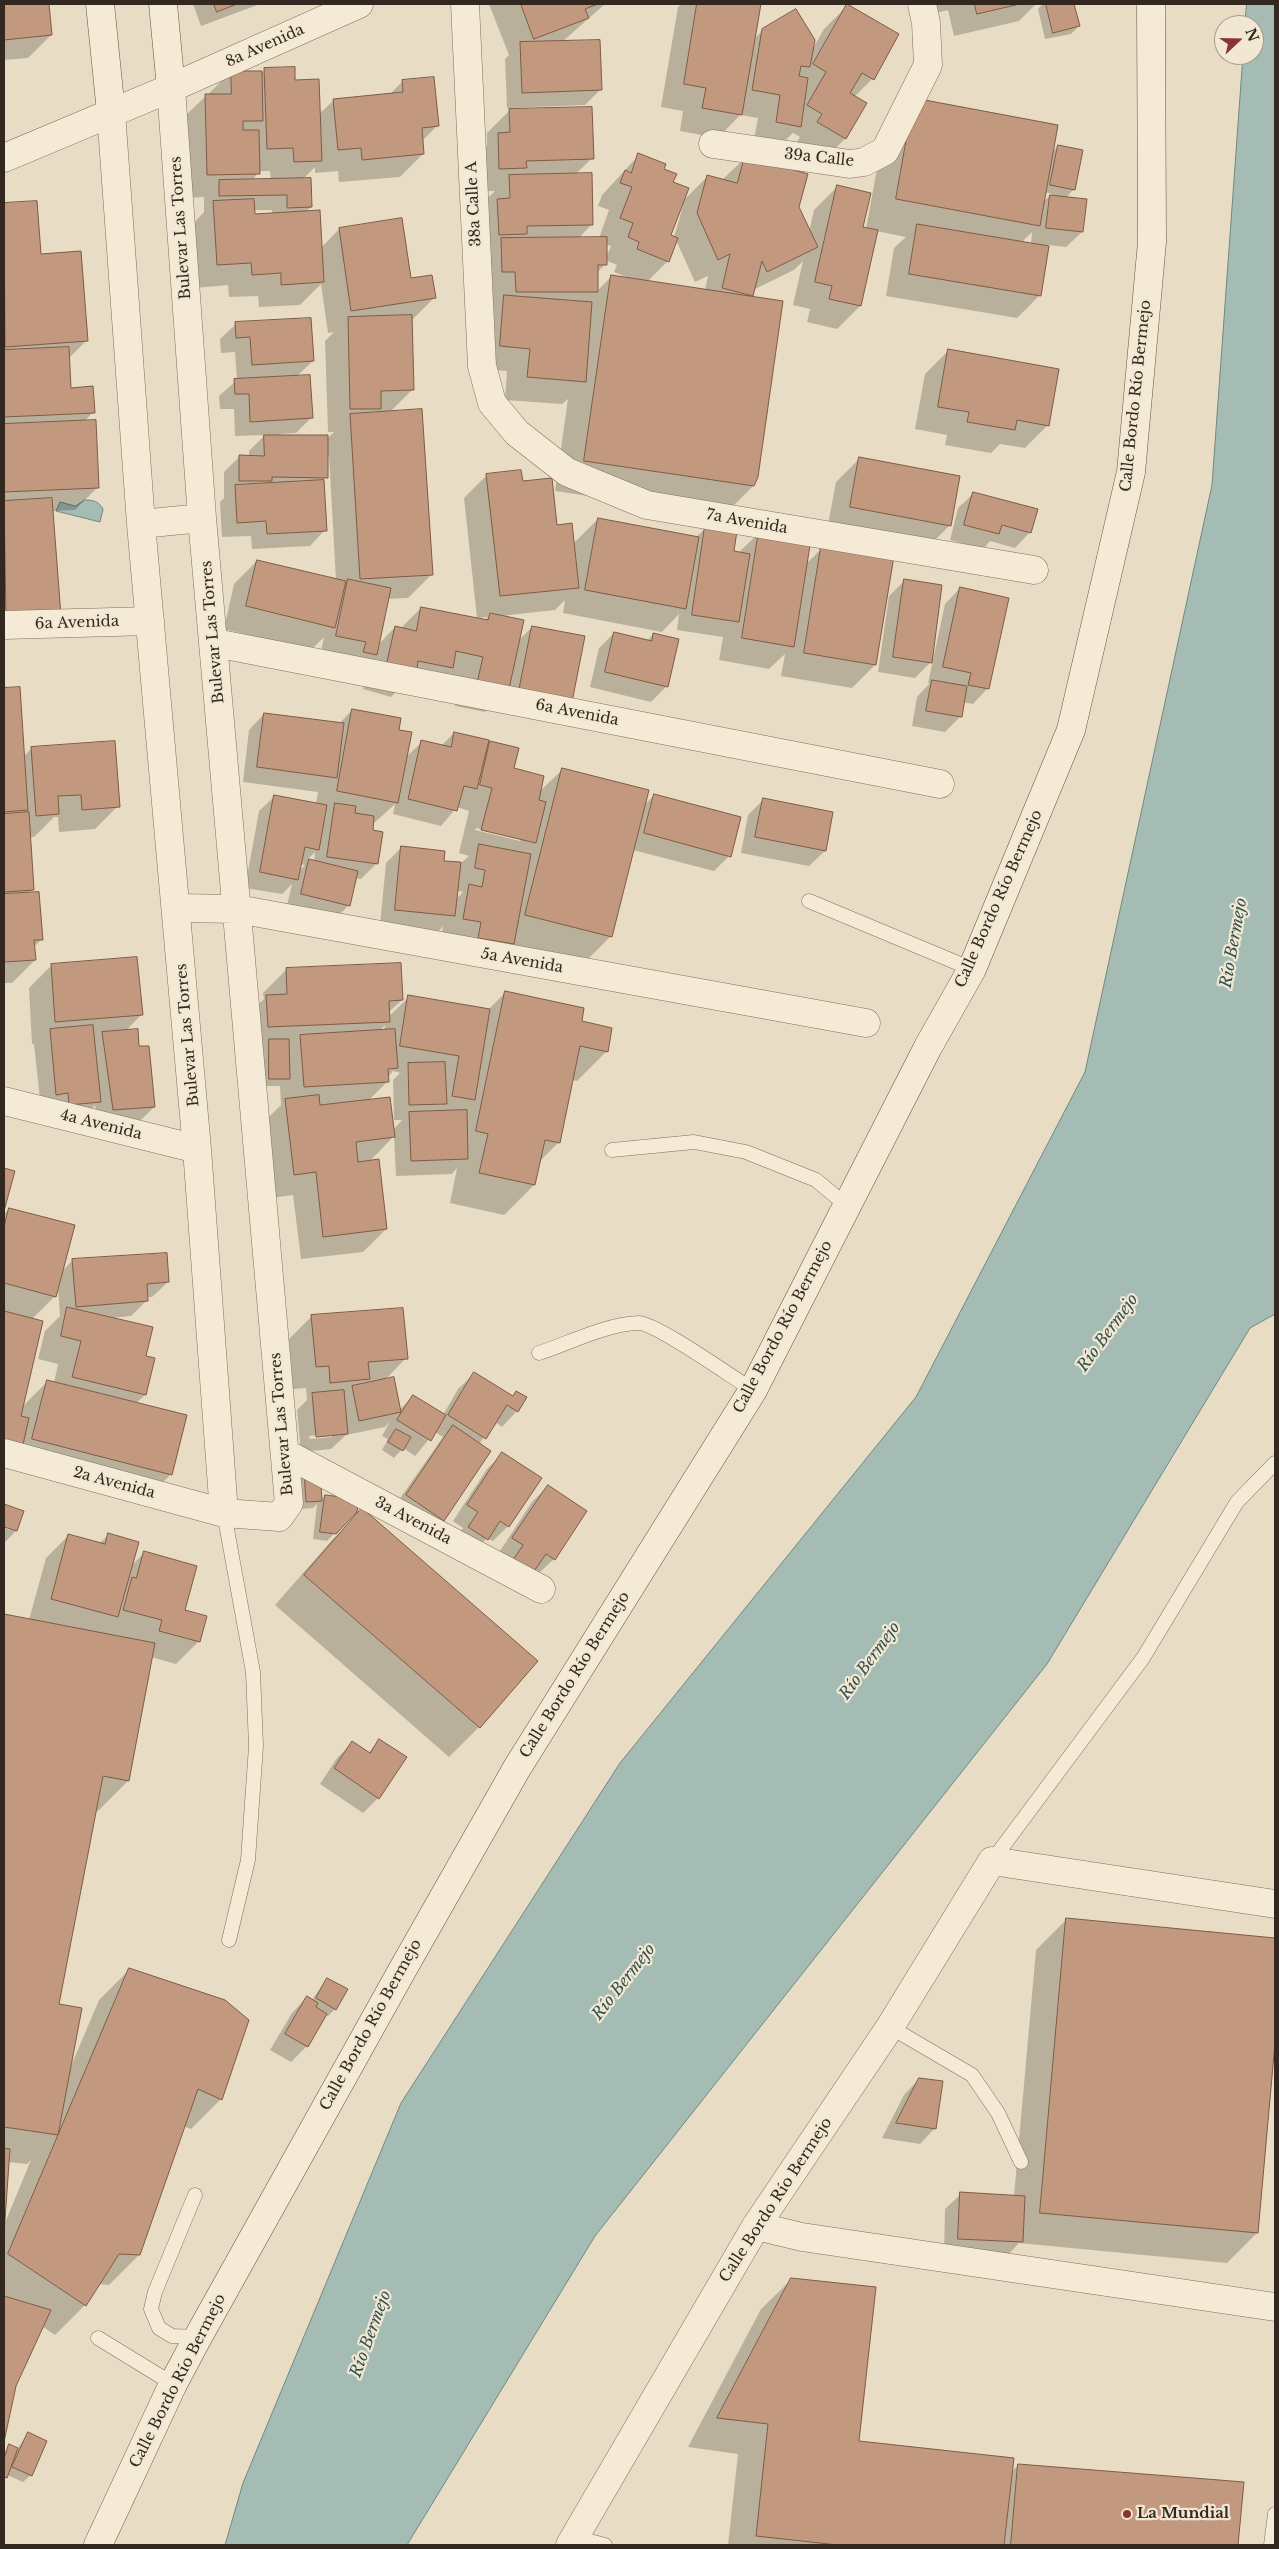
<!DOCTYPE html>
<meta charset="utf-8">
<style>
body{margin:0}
#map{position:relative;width:1279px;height:2549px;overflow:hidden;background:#e8dcc4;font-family:"Libre Baskerville",serif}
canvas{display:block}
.frame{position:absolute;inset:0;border:5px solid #32281f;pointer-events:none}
.north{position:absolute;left:1214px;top:15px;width:50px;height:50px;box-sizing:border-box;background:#f1e7d2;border:1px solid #a59b8a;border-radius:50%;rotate:69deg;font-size:14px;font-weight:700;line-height:20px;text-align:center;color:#32281f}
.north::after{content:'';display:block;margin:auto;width:18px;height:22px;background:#883436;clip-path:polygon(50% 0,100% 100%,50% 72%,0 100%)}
</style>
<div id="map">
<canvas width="1279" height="2549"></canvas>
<div class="frame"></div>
<div class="north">N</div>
</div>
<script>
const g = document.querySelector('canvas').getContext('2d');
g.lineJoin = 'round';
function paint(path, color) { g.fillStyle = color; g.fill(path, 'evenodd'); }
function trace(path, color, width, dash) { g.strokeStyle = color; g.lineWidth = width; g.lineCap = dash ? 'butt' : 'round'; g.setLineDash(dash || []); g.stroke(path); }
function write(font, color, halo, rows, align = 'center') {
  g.font = font + ' "Libre Baskerville",serif'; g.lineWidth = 4.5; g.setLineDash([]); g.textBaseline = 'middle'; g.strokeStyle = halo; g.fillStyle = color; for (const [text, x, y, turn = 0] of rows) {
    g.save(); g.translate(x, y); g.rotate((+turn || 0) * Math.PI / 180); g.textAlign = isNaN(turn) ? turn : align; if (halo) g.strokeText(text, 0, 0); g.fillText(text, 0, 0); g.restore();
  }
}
const water = new Path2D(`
 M1247 4H1275V1314L1250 1328 1047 1664 595 2236 407 2545H225L243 2483 401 2103 620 1763 916 1397 1085 1072 1212 485 1243 55H1254V25H1245Z
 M85 500C94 500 98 501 103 509L100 522 56 511 60 502 75 506Z`);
const shadow = new Path2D(`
 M4 4H48L51 35 28 58 4 60Z
 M193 4H260L201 26Z
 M489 4H605L562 42 601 89 585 105 507 108 505 59 509 55Z
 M682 4H760L754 39 763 30 812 50 824 29 847 6 872 79 854 97 846 138 822 161 795 145 800 137 793 133 776 149 753 145 758 118 740 115 718 138 680 131 683 111 661 107 678 7Z
 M921 4H1036L1019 21 954 36 948 10 924 16Z
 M1043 4H1073L1079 26 1071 34 1045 39 1038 9Z
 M265 69 294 81 319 114 334 100 390 94 403 81 437 126 422 141 423 154 400 177 339 182 338 171 315 173V167L302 180 311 207 305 212 321 248 339 229 434 298 411 321 412 390 390 412 431 575 408 598 387 599 378 645 395 627 401 628 421 608 484 621 488 617 477 618 464 498 487 475 521 483 573 544 598 519 696 537 706 528 733 552 738 553 760 532 806 564 821 549 892 557 875 665 852 688 781 676 785 654 769 669 719 660 723 637 677 630 679 614 662 632 563 613 565 600 555 610 501 616 518 641 532 627 571 701 508 689 485 712 455 706 460 680 403 685 391 697 363 689 370 660 321 651 324 637 311 650 224 629 234 584 257 561 336 580 329 456H327L326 477 323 481 325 530 310 546 252 549 251 536 222 537 220 502 224 498V472L239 457H249V451L265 435 235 436 234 409H220L219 396 237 380 235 352 221 353 220 339 236 324 313 361 296 377 311 418 296 433 280 434V436L327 439 334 432H328L325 341 334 332 328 333 321 284 300 305 259 307 258 296 229 297 228 285 195 288 191 226 204 212V197L184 198 183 118 231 72H263ZM259 171H270L271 180 252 181ZM254 210H272V214L254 215Z
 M510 110 592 158 576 174 592 224 578 239 599 238 609 210 598 206 602 195 639 155 663 170 682 202 708 176 722 180 745 158 798 207 809 232 814 210 837 187 862 228 866 229 884 130 1051 153 1058 146 1074 189 1066 198 1082 232 1066 247 1048 245 1040 295 1017 318 886 296 894 248 906 237 876 231 860 306 837 329 807 322 810 309 793 305 803 261 794 270 753 290 750 297 753 486 723 516 555 491 568 399 562 404 505 400 507 371 477 369 481 319 493 307V294H479L487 199 495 191H476L475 157 487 145V133ZM1044 192 1052 194 1042 203ZM681 205 683 206 674 237 669 236ZM1032 232 1031 244 1021 243ZM676 240 695 282 708 276 705 290 647 282 668 261ZM605 244 611 246 605 260ZM605 260 617 265 614 272 629 278 611 277 597 291V273L605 264Z
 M36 202 39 256 86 341 69 358 70 389 93 412 84 422 98 487 75 510 52 511 4 634V205Z
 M948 351 1048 425 1025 448 1000 444 991 453 945 445 947 435 915 429 925 374Z
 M859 459 950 525 927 548 827 530 836 482Z
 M974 493 1030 532 1015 548 990 541 983 549 950 540 958 508Z
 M904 581 931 662 915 678 878 672 889 596Z
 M960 588 988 688 973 704 963 702 961 716 945 732 912 726 917 697 930 683H928L945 604Z
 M614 633 647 641 653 634 667 686 651 702 590 687 599 648Z
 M18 689 23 757 32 748 118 806 95 829 59 832 58 817H54L34 837H30L33 889 29 894 42 939 34 947 35 960 12 983H4V690Z
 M352 710 398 731 405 758 422 742 441 746 454 733 486 747 490 742 512 769 539 792 563 769 644 806 654 795 729 856 714 871 633 850 611 936 581 966 441 941 443 926 439 931 380 925 386 863 402 847 443 862 461 863 469 856 459 853 469 811 457 807 441 826 393 814 395 804 372 825 377 863 361 879 355 878 349 905 333 921 286 910 292 884 282 894 245 888 259 811 275 796 316 804 318 792 243 782 249 730 264 714 339 724ZM476 828 520 838V841L475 830ZM315 852 314 861 307 860ZM300 864 305 865 299 871ZM457 891 463 892 456 899Z
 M763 800 825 851 809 866 741 853 748 815Z
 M52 965 141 1015 125 1032 138 1047 154 1107 139 1122 98 1125 95 1105 84 1117 41 1109 34 1044H32L29 988Z
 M286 970 402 1000 388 1013V1017L409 997 488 1010 506 992 580 1022 607 1051 577 1081 572 1080 559 1142 539 1162 534 1185 504 1215 450 1203 457 1168 452 1174 396 1176 394 1136 369 1162 386 1229 363 1252 301 1259 293 1195 271 1198 263 1123 281 1105 280 1086H262L243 1019 264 999 263 993ZM385 1025 384 1031 378 1032ZM393 1071 400 1073 393 1080 394 1120H402L393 1130 369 1100 388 1081V1077Z
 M9 1209 61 1272 72 1261 168 1282 152 1297H146V1301L131 1316 111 1318 145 1357V1395L136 1403 171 1474 148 1498 4 1465V1214ZM58 1287 60 1316 45 1331 38 1359 58 1364 54 1383 48 1381 22 1407 32 1319 55 1296Z
 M312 1316 406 1358 384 1381 400 1409 413 1396 443 1415 458 1389 474 1374 512 1397 516 1392 517 1411 502 1427 495 1422 479 1444 444 1520 428 1536 391 1511 443 1437 435 1432 415 1456 403 1448 394 1458 382 1450 388 1439 382 1436 390 1421 385 1427 346 1435 331 1449 301 1452 297 1410 307 1400 306 1388 293 1389 289 1339ZM332 1434V1437L310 1439 309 1436Z
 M503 1453 508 1526 493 1541 487 1538 471 1554 453 1542 463 1528 453 1521 487 1469Z
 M305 1472 321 1500 325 1496 356 1511 327 1541 313 1539 317 1504 313 1508 299 1509 297 1480Z
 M548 1486 554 1559 538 1574 498 1554 532 1502Z
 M4 1506 22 1512 16 1531 4 1543V1528L9 1530V1527L4 1525Z
 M362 1510 536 1662 479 1727 449 1757 275 1605 332 1540Z
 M109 1534 131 1566 144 1553 184 1611 199 1641 176 1664 151 1657 128 1781 98 1811 95 1810 58 2005 71 2066 99 2000 129 1970 248 2020 221 2099 191 2129 183 2126 139 2255 109 2285 98 2284 85 2305 55 2335 42 2326 14 2386 4 2436V2225L31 2160 27 2164 8 2162 4 2217V1615L29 1620 46 1558 69 1535 99 1544Z
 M379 1741 378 1798 363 1813 320 1784 337 1758 352 1743 368 1753Z
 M1066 1920 1275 1939V2029L1257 2233 1227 2263 1019 2243 1006 2257 944 2254 945 2209 961 2194 1014 2196 1036 1950Z
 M327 1979 335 2009 328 2016 325 2015 306 2047 291 2062 270 2050 292 2013 307 1997 312 2000Z
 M919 2079 935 2128 920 2144 882 2138 904 2095Z
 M792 2279 858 2442 1011 2472 1019 2465 1242 2483 1237 2545H728L738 2454 688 2447 761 2309Z
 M28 2434 31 2475 23 2482 7 2475 4 2479V2452L10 2446 17 2449Z`);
const building = new Path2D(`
 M4 4H49L52 35 4 40Z
 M214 4H237L217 12Z
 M521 4H598L585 9 589 18 534 39Z
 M697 4H761L742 115 702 108 706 88 684 84Z
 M847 4 899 34 874 80 862 73 850 93 867 103 846 139 817 122 822 114 807 105 826 72 813 64Z
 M975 4H1020L977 14Z
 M1046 4H1074L1080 26 1053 33Z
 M796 9 815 40 810 67 801 66 799 76 808 78 801 127 776 122 780 95 752 90 762 29Z
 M600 40 602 90 522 93 520 42Z
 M295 67V80L319 79 322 161 294 162 293 148 267 149 264 68Z
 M231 71H262L263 121H243V130H259L260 174 207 175 205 94H231Z
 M434 77 439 126 422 128 424 154 362 160 361 148 338 150 333 99 403 92 402 80Z
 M914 98 1058 125 1040 226 896 199Z
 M592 107 594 159 526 161 527 168 499 169 498 133 510 132 509 109Z
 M1058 145 1083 150 1075 190 1050 185Z
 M638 153 666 164 664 169 677 174 673 182 689 188 671 235 678 238 669 262 637 249 639 242 628 237 633 223 620 218 632 187 620 183 625 170 631 173Z
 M745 156 808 174 799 207 818 247 767 272 762 261 753 296 722 288 730 254 718 260 697 213 707 175 737 183Z
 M592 173 593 225 527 226V234L499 235 497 199 510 198 509 175Z
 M311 178 312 207 287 208V195L219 196V180Z
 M837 185 871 193 863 227 878 230 861 306 829 299 832 286 815 282Z
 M1050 195 1087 199 1083 232 1046 228Z
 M254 199 255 214 320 210 324 282 281 285V273L252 275 251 263 217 265 213 201Z
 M37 201 41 254 81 251 88 341 5 347 4 203Z
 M402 218 411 278 432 275 436 298 351 311 339 228Z
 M917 224 1049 246 1041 296 909 274Z
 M607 237V265H598V292H516L515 272H502L501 238Z
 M611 275 783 301 758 477 754 486 584 461Z
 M504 295 592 302 586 382 527 377 530 349 500 346Z
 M412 315 414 390 381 391V409H350L348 317Z
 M311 318 314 361 252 365 250 337 236 338 235 322Z
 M69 347 71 388 93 386 95 413 4 417V350Z
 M948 349 1059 369 1049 426 1017 420 1015 430 967 422 969 412 938 407Z
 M310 375 313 418 250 422 249 394H235L234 379Z
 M422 409 433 575 360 579 350 414Z
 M96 420 99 488 4 492V424Z
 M264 435H328V478L272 477V481H239V455L264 456Z
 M859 457 960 476 951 526 850 507Z
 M521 470 523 481 552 478 557 525 572 523 579 588 500 596 486 474Z
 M324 480 327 531 267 534 266 521 237 523 235 485Z
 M973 492 1038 509 1031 533 1002 525 999 534 964 525Z
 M52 498 61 616 6 620 4 501Z
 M598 518 699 537 686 609 585 590Z
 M705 526 737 531 734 551 750 554 739 622 692 615Z
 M759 530 811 539 794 647 742 638Z
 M821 547 894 556 876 665 804 653Z
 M257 560 346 581 335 628 246 606Z
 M348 579 391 588 377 655 363 652 366 642 336 636Z
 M904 579 942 585 932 663 893 657Z
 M960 587 1009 598 989 689 968 685 971 673 943 667Z
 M421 607 488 620 490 613 524 620 509 689 477 683 483 657 456 651 453 668 418 661 416 675 386 666 395 626 416 631Z
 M532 626 585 636 572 702 519 691Z
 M614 632 652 641 653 633 679 639 668 687 605 672Z
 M932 680 967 686 962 717 926 711Z
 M20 687 28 810 4 812V688Z
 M352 709 401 718 399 730 412 732 398 803 337 791Z
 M264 713 344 723 337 778 257 767Z
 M454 732 489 740 477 789 464 786 457 811 408 799 421 740 451 747Z
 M115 741 120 807 82 810 81 795 58 796 59 814 36 816 31 747Z
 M490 741 519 748 514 768 544 776 539 800 546 802 536 843 481 830 492 788 480 785Z
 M562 768 649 790 612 937 525 915Z
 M654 794 741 817 731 857 644 833Z
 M274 795 327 805 319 850 305 847 298 880 260 872Z
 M763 798 833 812 826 851 755 837Z
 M335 803 356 806 355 813 374 816 373 830 383 832 378 864 327 857Z
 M29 812 34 890 4 892V814Z
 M479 844 531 854 514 944 478 938 481 922 463 919 469 884 482 887 485 870 475 868Z
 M401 846 445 851 444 861 461 862 455 916 395 910Z
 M309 859 358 871 350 906 301 894Z
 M39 892 43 940H34L36 960 4 962V894Z
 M137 957 143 1015 55 1022 51 964Z
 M401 963 403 1000 389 1001 390 1022 268 1027 266 995 287 994 286 968Z
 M505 991 584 1008 582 1021 612 1028 608 1052 580 1046 560 1143 545 1140 535 1185 479 1173 488 1134 476 1131Z
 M408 995 490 1009 475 1100 452 1096 459 1056 400 1046Z
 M93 1025 101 1102 69 1105 68 1093 56 1095 50 1029Z
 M138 1029 139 1046H149L155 1107 113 1110 102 1032Z
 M395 1029 398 1068 388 1069 389 1082 304 1087 300 1035Z
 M269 1039H289L290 1079H269Z
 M445 1062 447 1104 409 1105 408 1063Z
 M319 1095 320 1105 390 1097 395 1137 356 1142 358 1162 379 1159 387 1229 323 1237 316 1172 294 1175 285 1099Z
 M467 1110 468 1159 411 1161 409 1112Z
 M4 1168 15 1171 4 1211Z
 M9 1208 75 1225 56 1297 4 1283V1227Z
 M167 1253 169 1282 147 1284 148 1301 76 1307 72 1259Z
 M67 1307 153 1327 146 1356 155 1358 146 1395 72 1377 81 1341 61 1336Z
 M403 1308 408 1359 368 1362 370 1379 330 1383 329 1366 316 1367 311 1315Z
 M4 1311 43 1321 21 1416 29 1418 22 1449 4 1444Z
 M474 1372 513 1396 516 1391 527 1397 518 1412 507 1405 486 1439 448 1415Z
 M394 1377 401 1412 359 1421 352 1386Z
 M47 1380 187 1415 172 1475 32 1439Z
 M344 1390 348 1434 316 1437 312 1393Z
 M413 1395 446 1415 431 1441 397 1420Z
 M453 1425 491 1451 444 1521 406 1495Z
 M396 1429 411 1437 403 1451 388 1442Z
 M502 1452 542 1478 509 1527 500 1521 488 1540 468 1527 478 1512 467 1505Z
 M320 1470 322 1501 306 1502 304 1471Z
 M548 1485 587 1511 555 1560 546 1554 533 1573 513 1560 523 1545 512 1538Z
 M325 1495 359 1499 357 1512 336 1534 320 1532Z
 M4 1504 24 1511 17 1531 4 1527Z
 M362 1508 538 1661 480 1728 304 1575Z
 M108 1533 139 1542 118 1617 51 1599 68 1534 105 1544Z
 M144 1551 197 1566 185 1610 207 1616 200 1642 159 1631 162 1620 123 1610 132 1577 136 1578Z
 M4 1614 155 1643 129 1781 103 1776 59 2004 82 2008 58 2135 4 2127Z
 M379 1739 407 1757 379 1799 334 1768 352 1741 370 1753Z
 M1066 1918 1275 1938V2043L1258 2233 1040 2213Z
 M129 1968 225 2000 249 2020 222 2100 198 2089 140 2255 119 2254 86 2306 8 2254Z
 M327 1978 348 1989 336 2010 316 1998Z
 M307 1996 318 2003 316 2007 327 2014 308 2047 285 2034Z
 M919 2078 943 2081 936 2129 896 2123Z
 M4 2148 10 2149 4 2234Z
 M960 2192 1025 2196 1023 2242 958 2239Z
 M791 2278 876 2287 859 2441 1014 2458 1004 2545H838L756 2536 768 2424 717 2418Z
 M4 2296 51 2310 16 2386 4 2442Z
 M28 2432 47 2441 32 2476 12 2467Z
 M9 2444 18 2448 7 2478 4 2477V2459Z
 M1018 2464 1244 2482 1238 2545H1011Z`);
const lane = new Path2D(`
 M809 901 972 969
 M612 1150 694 1142 746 1152 816 1180 846 1205
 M539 1353C569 1343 607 1324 638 1323 655 1322 733 1378 753 1390
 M224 1513 253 1672 256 1746 248 1860 229 1940
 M992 1861 1143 1658 1237 1502 1275 1463
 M890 2027 972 2075 998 2113 1021 2162
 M195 2195 155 2292 151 2309 159 2328 172 2336 198 2337
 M98 2338 173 2384
 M574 2537 605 2545
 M1271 2545 1275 2514`);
const street = new Path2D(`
 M465 4 482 366 492 403 517 433 567 472 647 505 1034 570
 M111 112 141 524 197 1149 224 1513
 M713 144 850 164 864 162 885 151 928 65 926 23 922 4
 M141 524 202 518
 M4 625 150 621
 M215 643 940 784
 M177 908 237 909 866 1023
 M4 1101 197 1149
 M4 1453 224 1513 279 1517 289 1503 202 518 171 88 359 4
 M285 1453 541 1589
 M756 2226 802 2237 1275 2307
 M570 2545 756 2226 890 2027 992 1861 1275 1904`);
const secondary = new Path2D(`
 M100 4 111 112
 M4 158 171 88 163 4
 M98 2545 173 2384 198 2337 404 1967 517 1768 753 1390 928 1047 972 969 1071 730 1131 472 1152 242 1151 4`);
const markers = [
 [1127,2514,5,"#883436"]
];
const streetNames = [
 ["8a Avenida",265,46,-24],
 ["39a Calle",819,158,6],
 ["38a Calle A",474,204,-93],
 ["Bulevar Las Torres",181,228,-94],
 ["Calle Bordo Río Bermejo",1136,396,-84],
 ["7a Avenida",747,522,10],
 ["6a Avenida",77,623,-2],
 ["Bulevar Las Torres",213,632,-95],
 ["6a Avenida",577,713,11],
 ["Calle Bordo Río Bermejo",999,899,-66],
 ["5a Avenida",522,961,10],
 ["Bulevar Las Torres",188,1035,-95],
 ["4a Avenida",101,1125,14],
 ["Calle Bordo Río Bermejo",783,1327,-62],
 ["Bulevar Las Torres",282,1424,-95],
 ["2a Avenida",114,1483,15],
 ["3a Avenida",413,1521,28],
 ["Calle Bordo Río Bermejo",575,1675,-58],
 ["Calle Bordo Río Bermejo",371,2025,-61],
 ["Calle Bordo Río Bermejo",776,2200,-57],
 ["Calle Bordo Río Bermejo",178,2381,-63]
];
const poiNames = [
 ["La Mundial",1137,2514]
];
const waterNames = [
 ["Río Bermejo",1234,943,-80],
 ["Río Bermejo",1108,1333,-54],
 ["Río Bermejo",870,1661,-54],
 ["Río Bermejo",624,1982,-52],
 ["Río Bermejo",371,2334,-70]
];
paint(water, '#a5bcb5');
trace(water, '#6d8981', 1);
paint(shadow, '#0003');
paint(building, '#c2997e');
trace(building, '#7d5a45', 1);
trace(lane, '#806f5c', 15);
trace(street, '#806f5c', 29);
trace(secondary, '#625040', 29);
trace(lane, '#f4ead6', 14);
trace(street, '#f4ead6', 28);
trace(secondary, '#f4ead6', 28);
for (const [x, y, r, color] of markers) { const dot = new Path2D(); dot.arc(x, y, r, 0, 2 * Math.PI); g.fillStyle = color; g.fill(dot); trace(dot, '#f1e7d2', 2); }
write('15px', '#32281f', '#f1e7d2', streetNames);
write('bold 15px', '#32281f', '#f1e7d2', poiNames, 'left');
write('italic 16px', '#30504d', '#f1e7d2', waterNames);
</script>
